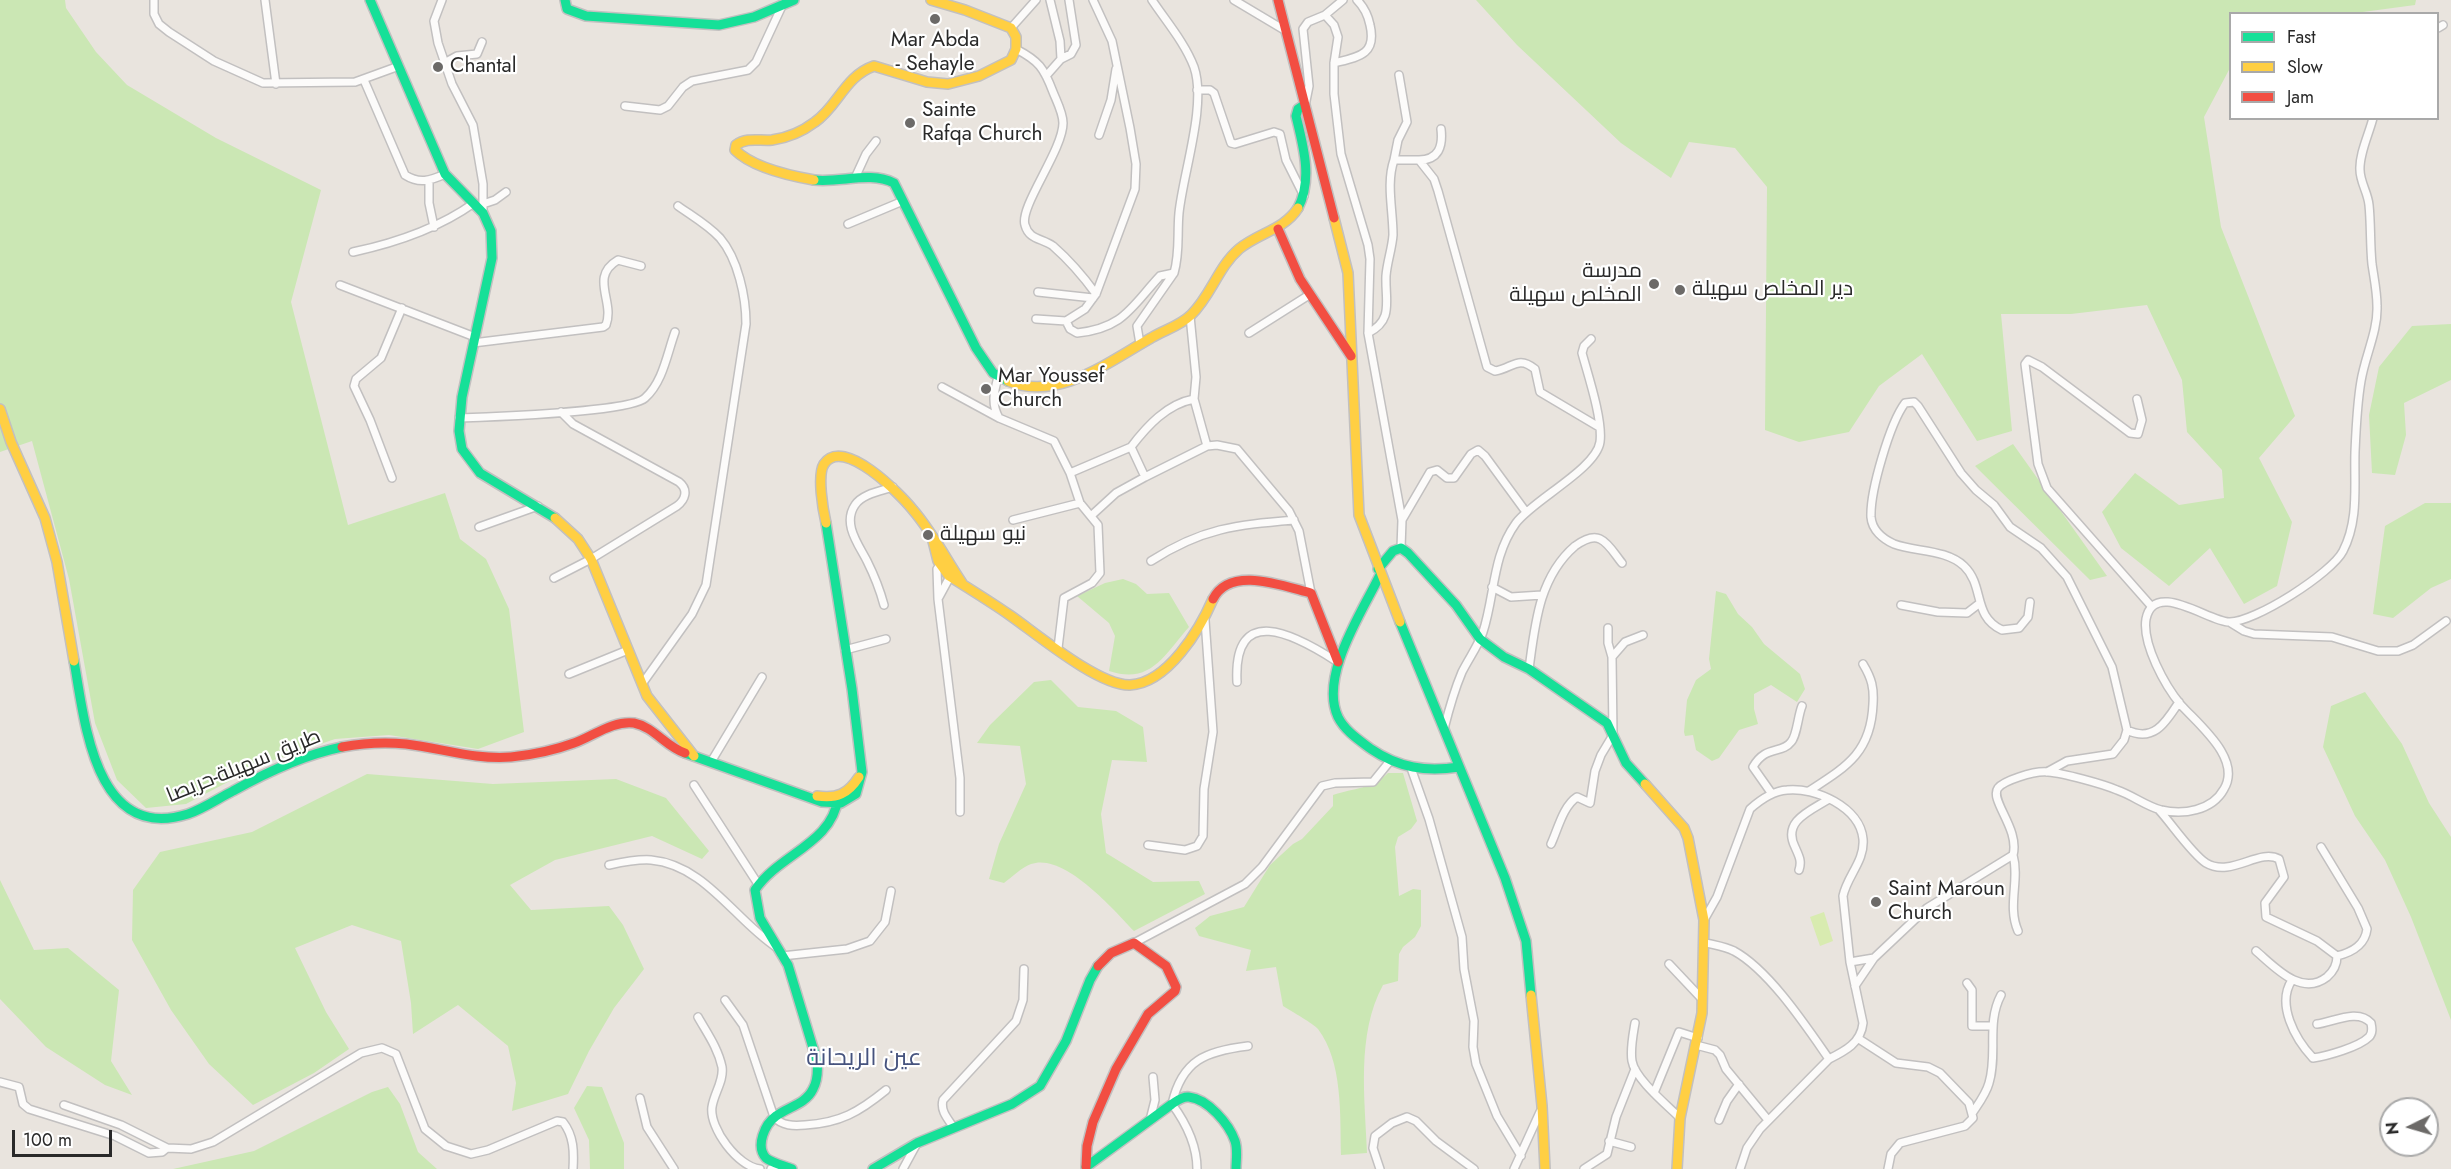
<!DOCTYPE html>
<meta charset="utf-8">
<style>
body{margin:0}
#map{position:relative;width:2451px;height:1169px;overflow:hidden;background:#e9e4de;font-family:Jost,sans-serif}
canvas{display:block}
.legend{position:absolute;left:2229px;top:12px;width:210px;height:108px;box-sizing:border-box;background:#fff;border:2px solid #a9a9a9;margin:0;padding:8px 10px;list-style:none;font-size:18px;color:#292929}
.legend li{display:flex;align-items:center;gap:12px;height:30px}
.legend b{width:30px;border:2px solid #a9a9a9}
.north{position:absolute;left:2379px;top:1097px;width:60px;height:60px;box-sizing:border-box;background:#fff;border:2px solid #a9a9a9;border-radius:50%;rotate:265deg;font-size:16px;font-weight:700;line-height:24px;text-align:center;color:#292929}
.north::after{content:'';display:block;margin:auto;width:21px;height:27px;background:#6c6a68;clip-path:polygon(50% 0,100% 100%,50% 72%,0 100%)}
.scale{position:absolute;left:12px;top:1130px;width:100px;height:27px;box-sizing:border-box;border:3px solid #292929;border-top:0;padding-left:8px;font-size:18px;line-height:21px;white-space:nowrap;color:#292929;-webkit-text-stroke:4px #fff;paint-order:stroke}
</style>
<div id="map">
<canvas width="2451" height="1169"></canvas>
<ul class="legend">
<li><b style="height:8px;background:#16e098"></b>Fast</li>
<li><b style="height:8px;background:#ffcf43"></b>Slow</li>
<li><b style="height:8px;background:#f24e42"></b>Jam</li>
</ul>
<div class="north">N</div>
<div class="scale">100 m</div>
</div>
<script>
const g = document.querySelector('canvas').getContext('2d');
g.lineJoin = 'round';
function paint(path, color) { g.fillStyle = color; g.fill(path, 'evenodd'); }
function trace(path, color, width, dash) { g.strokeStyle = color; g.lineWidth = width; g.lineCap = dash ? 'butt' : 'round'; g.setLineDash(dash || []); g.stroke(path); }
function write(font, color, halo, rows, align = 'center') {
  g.font = font + ' Jost,Cairo,sans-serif'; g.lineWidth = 4.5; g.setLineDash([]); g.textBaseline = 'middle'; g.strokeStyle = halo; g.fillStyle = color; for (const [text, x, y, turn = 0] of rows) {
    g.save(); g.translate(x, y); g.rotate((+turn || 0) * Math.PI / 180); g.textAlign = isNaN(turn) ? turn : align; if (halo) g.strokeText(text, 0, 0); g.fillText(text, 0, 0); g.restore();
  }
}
const green = new Path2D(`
 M0 0H65L66 8 96 52 127 85 216 138 321 190 291 302 348 525 445 493 460 539 486 559 509 609 524 732 478 749 389 735 335 739 262 764 186 804 146 808 117 780 95 723 69 579 32 441 0 452Z
 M1476 0H2416L2415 5 2348 14H2230V68L2204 117 2221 227 2295 416 2259 458 2292 522 2277 586 2244 604 2210 548 2169 586 2121 548 2102 512 2135 473 2179 505 2224 498 2222 470 2187 432 2182 380 2147 305 2071 314H2001L2012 431 1977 441 1922 354 1879 386 1849 432 1799 442 1765 430 1767 187 1735 148 1689 142 1671 178 1621 143 1517 45Z
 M2451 324V380L2404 403 2406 435 2395 475 2372 473 2369 415 2379 367 2412 326Z
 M2013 444 2107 576 2090 580 1975 466Z
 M2425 503H2451V579L2431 588 2393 618 2373 614 2385 526Z
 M1123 579 1136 584 1147 594 1169 593 1189 627C1164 655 1151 685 1109 671L1115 636 1109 623 1077 596 1105 583Z
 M1716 591 1726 594 1738 614 1752 627 1764 644 1800 674 1805 689 1797 702 1771 685 1754 694V709L1758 724 1739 730 1719 758 1712 761 1696 750 1693 735 1685 736 1684 732 1687 700 1696 680 1711 669 1709 659Z
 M1051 680 1078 707 1116 711 1143 727 1147 762 1112 760 1101 814 1106 853 1153 882 1199 881 1205 894 1134 931C1114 910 1064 852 1031 864 1022 867 1012 877 1004 883L989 879 999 844 1026 784 1020 746 977 743 990 725 1034 682Z
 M2365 692 2402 744 2429 803 2451 837V1020L2411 917 2385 860 2355 816 2323 747 2331 706Z
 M1388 773H1403L1417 821 1411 829 1398 837 1395 847 1399 896 1413 889 1421 890V926L1415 937 1403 947 1399 954 1398 981 1383 985C1356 1035 1365 1098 1367 1153L1341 1155C1340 1115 1343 1062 1318 1029 1314 1024 1291 1011 1283 1006L1276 967 1246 971 1251 950 1199 936 1195 928 1210 916 1244 907 1270 865 1293 844 1302 839 1333 806V795C1354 788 1372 789 1388 773Z
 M367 774 493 784 616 779 666 798 709 851 702 859 652 836 555 860 510 885 531 910 609 906 623 925 644 969 614 1008 589 1051 568 1094 512 1111 516 1083 508 1046 458 1005 413 1034 411 1003 401 941 352 925 295 948 326 1012 349 1049 314 1073 253 1105 209 1064 171 1010 132 940 133 890 160 852 252 832Z
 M0 880 34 950 68 948 119 990 111 1061 132 1095 105 1085 46 1047 0 999Z
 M587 1086 602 1087 624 1143V1169H590L589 1140 574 1108Z
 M388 1087 400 1104 418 1152 437 1169H173L254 1151 372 1092Z`);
const pitch = new Path2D(`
 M1824 912 1833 941 1820 946 1810 917Z`);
const street = new Path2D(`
 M154 0V14L159 24 169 32 214 61 263 83 355 82 399 66
 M265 0 276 84
 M442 0 434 21 438 43 452 84 473 125 483 184V213
 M1050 0 1060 41 1061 59 1071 54 1076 45 1069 0
 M1093 0 1112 41 1130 128 1136 164 1135 189 1096 294 1085 309 1066 321 1070 329 1077 333C1124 328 1131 307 1160 276L1174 273 1137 326 1140 344
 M1152 0C1166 21 1185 43 1194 67 1207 105 1183 173 1179 213 1177 234 1180 253 1174 273
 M1234 0 1286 31
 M1325 15 1334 25 1338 37 1334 63V94L1341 154 1368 245 1370 259 1368 333 1402 520 1401 548
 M1011 28 1036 0
 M2438 28 2443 25
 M1016 49C1039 61 1044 68 1053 92 1057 102 1063 113 1063 123 1063 150 1019 207 1025 225 1029 240 1042 238 1053 246 1069 260 1083 276 1096 294
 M446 62 457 56 477 54 482 42
 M1334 63C1358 57 1377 55 1370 25 1368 15 1364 7 1357 0
 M1046 76 1061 59
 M364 80 405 175C419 184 430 181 445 174
 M1197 90H1210L1214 93 1231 143 1235 144 1274 132 1280 134 1286 160 1304 196
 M1306 101 1309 86 1303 29 1308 22 1325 15 1343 0
 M625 106 660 110 668 106 683 87 692 81 748 70 756 62 782 6
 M1099 135 1111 100 1116 69
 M1394 160 1398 140 1407 122 1399 75
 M1419 160C1439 160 1443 146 1441 129
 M855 178 866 154 876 141
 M429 181V203L434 227
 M483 204 495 200 506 192
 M848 224 903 201
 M353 252C395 243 439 228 474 203
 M340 285 475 337
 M1038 292 1093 298
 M1190 316 1196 377 1194 399 1207 446 1217 445 1237 449 1289 511 1299 531 1311 593
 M1036 319 1066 321
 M1249 333 1309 295
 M1368 333C1394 320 1385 301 1386 276 1387 262 1392 249 1393 235 1393 210 1386 183 1394 160H1419L1434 179 1438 191 1487 367 1495 371C1513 368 1518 355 1535 369L1540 392 1599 427
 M473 343 603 327 606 325C615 301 589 277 618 260L641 266
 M998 377C994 392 991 404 999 418L1054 441 1070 473 1080 503 1098 525 1100 573 1092 583 1064 598 1058 648
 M942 387 999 418
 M2137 399 2142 420 2138 434 2130 433 2042 367 2028 360 2025 364 2038 464 2047 488 2152 607
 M459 418C488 417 630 412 645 398 663 382 667 354 675 332
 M1131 447C1147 426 1167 404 1194 399
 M1070 473 1131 447 1145 477 1207 446
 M392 478 370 420 354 386 356 379 381 358 402 308
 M1092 515 1116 493 1145 477
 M1013 520 1080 503
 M1402 520 1430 472 1437 470 1447 478H1454L1471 454 1478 450 1485 456 1526 512
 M479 527 538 506
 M1151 561C1202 528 1236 525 1294 520
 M941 564 937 569 938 599 960 778V812
 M554 578 591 559 677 506C685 500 689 490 679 482L573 424 561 412
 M1492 587 1511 597 1542 595
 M939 597 952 573
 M2030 602 2028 617 2019 628 2002 630C1972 616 1985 586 1964 566 1946 549 1915 552 1894 544 1883 539 1872 530 1871 517 1870 491 1890 423 1905 403L1914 402 1918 406 1961 473 1976 490 1994 505 2010 527 2041 548 2067 577 2112 667 2127 730 2124 740 2113 754 2067 761 2047 772
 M884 605C880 590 874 575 867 561 859 545 842 524 855 505 862 494 881 491 893 487
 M1901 605 1938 612 1967 613 1980 603
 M2231 623 2244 631 2254 634 2332 637 2378 651H2398L2413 645 2446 621
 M1608 628V643L1612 657
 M845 650 886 639
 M1529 669C1535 624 1539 577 1575 546 1582 541 1592 535 1600 539 1609 543 1616 556 1622 563
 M569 674 628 650
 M1237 682C1233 602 1294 634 1336 661
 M642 684 692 614 706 585 746 324C746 297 738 259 720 238 708 225 692 216 678 206
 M1444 729C1449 709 1454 691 1462 672 1469 658 1478 646 1483 632 1495 595 1492 556 1516 523 1533 500 1596 469 1600 442 1603 420 1588 375 1582 353L1584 346 1591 339
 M2127 730C2154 743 2166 722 2179 702
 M711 762 762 677
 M1411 768 1429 819 1462 937 1464 969 1474 1021 1473 1047 1476 1064 1497 1116 1521 1156
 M694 785 758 884
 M1809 791C1846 767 1871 753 1873 704 1874 688 1872 679 1863 664
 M1772 794 1753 767C1765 745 1782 754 1791 742 1797 736 1798 715 1802 706
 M2159 810C2171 823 2192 854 2206 863 2231 878 2259 848 2279 859L2284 877 2265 903 2266 917 2317 941 2337 956C2337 965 2334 971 2327 977 2301 997 2275 967 2256 951
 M1551 844C1558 829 1563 806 1577 797L1590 803 1595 771 1601 755 1613 735 1612 657 1625 642 1643 635
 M1148 845 1185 850 1197 846 1203 836 1204 789 1213 732 1205 620
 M2321 847 2358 908 2367 929C2365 945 2353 952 2337 956
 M2013 855C2020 880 2007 906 2018 931
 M609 865C623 862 637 859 651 860 705 865 734 919 776 947
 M1799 870C1802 861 1799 856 1795 847 1782 821 1810 811 1829 799
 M1704 920 1717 897 1750 809C1760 800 1773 791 1787 790 1815 787 1860 807 1863 839 1865 861 1847 876 1843 896L1850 962 1863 1023C1861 1043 1845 1051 1829 1059L1760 1129 1747 1148 1740 1169
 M1703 942C1713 945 1724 946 1734 951 1769 970 1806 1026 1829 1059
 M1134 943 1245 884 1262 867 1322 786 1335 783 1373 782 1390 761
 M782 956 847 949 870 941 885 922 891 891
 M1850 962 1874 958
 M1669 964 1702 999
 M2292 980C2276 1004 2295 1039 2313 1058 2327 1056 2359 1047 2369 1037 2373 1033 2372 1028 2371 1023 2358 1008 2333 1022 2317 1024
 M1967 983 1972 990V1026H1993
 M1855 986 1874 958 1927 908 2013 855C2020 829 1989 800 1998 788 2002 783 2013 779 2019 777 2028 774 2039 771 2048 772 2063 773 2103 784 2117 790 2132 795 2146 806 2161 810 2183 815 2212 811 2224 789 2242 759 2199 725 2181 705 2165 686 2142 644 2146 619 2154 579 2209 622 2229 622 2254 623 2332 573 2343 551 2359 520 2354 486 2355 452 2356 429 2357 404 2361 381 2365 356 2378 331 2377 306 2377 292 2374 278 2372 264 2370 244 2371 224 2369 205 2368 193 2360 182 2360 170 2359 154 2369 134 2373 118
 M725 1000 743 1025 774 1117C782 1126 794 1126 805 1125 840 1123 859 1112 886 1090
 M698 1017C707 1033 718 1048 722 1067 724 1081 714 1093 712 1107 709 1128 738 1167 760 1169
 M1635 1023C1633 1035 1630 1049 1632 1061 1635 1079 1667 1105 1680 1118
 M1859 1039 1896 1063 1928 1067 1940 1073 1969 1103 1973 1118 1965 1126 1900 1143 1891 1154 1888 1169
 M1696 1045 1715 1050 1720 1055 1726 1069 1768 1120
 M0 1082 19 1087 23 1104 29 1109 115 1136 149 1153 162 1152 167 1148
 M1654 1093 1679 1032 1698 1038
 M640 1098 647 1127 674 1169
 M64 1105 121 1125 167 1148 191 1149 213 1142 361 1053 382 1048 396 1054 425 1129 446 1146 471 1154 488 1150 557 1121 563 1122C574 1136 574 1152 573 1169
 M1973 1112C1979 1103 1986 1094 1989 1083 1998 1054 1986 1023 2001 995
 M1150 1120 1155 1100 1153 1077
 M1719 1120 1727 1101 1739 1084
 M954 1128C948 1119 940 1111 943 1100L1016 1021 1023 1000 1024 969
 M1609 1141 1631 1147
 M771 1169 785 1166
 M903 1169 916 1145
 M1197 1169C1197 1145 1186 1123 1172 1104 1182 1060 1206 1051 1248 1046
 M1380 1169 1373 1148 1375 1136 1392 1123 1407 1117 1416 1121 1436 1141 1474 1169
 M1514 1169 1540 1112
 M1584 1169 1607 1154 1616 1117 1635 1069`);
const fast = new Path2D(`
 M370 0 445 174 483 213 491 231 492 258 462 397 459 431 462 449 480 473 555 518
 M565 0 567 9 586 16 719 25 754 17 794 0
 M814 180C841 183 870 171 894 183L976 348 993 373 1008 381
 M1298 208C1313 179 1303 145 1296 116L1298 109 1304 105
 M1378 569 1393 551 1401 548 1408 553 1456 605 1480 639 1504 657 1529 669 1607 723 1626 763 1645 784
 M1380 575C1362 612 1319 676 1338 717 1345 731 1359 740 1371 749 1399 768 1426 772 1459 767
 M1400 622 1505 878 1526 941 1531 995
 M74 661C85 723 95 843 188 814 203 809 219 798 233 791 267 772 303 755 342 747
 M685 753 822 802 841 803 856 794 862 772 852 689 826 523
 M1086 1167 1172 1104C1177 1101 1182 1096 1189 1097 1208 1099 1229 1124 1235 1141 1238 1150 1236 1160 1236 1169
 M792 1169C785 1166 772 1163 766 1158 755 1146 765 1124 776 1116 788 1107 806 1104 813 1089 818 1080 818 1071 817 1061L788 965 760 918 755 890C779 854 832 844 838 798
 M873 1169 917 1143 1012 1104 1040 1086 1066 1041 1090 980 1098 966`);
const slow = new Path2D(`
 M814 180C791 176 752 167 735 150L736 145C747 137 759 141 772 140 787 138 803 131 815 122 838 106 845 76 874 66L927 82 948 84 979 76 1011 60 1016 49V37L1011 28 965 10 931 0
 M1334 218 1348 273 1359 515 1400 622
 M1008 381C1058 402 1110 361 1151 338 1164 330 1180 326 1191 315 1211 296 1218 267 1239 249 1258 233 1284 230 1298 208
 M0 409 11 442 45 518 57 562 74 661
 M555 518 578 539 591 559 647 696 694 756
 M826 523C823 510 817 475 824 464 843 435 901 495 913 510 932 532 946 559 962 583
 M933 541 938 561 949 576C970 589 991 602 1011 616 1038 635 1099 686 1130 685 1168 683 1200 629 1213 599
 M1645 784 1684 828 1688 838 1704 920 1702 1013 1680 1118 1677 1169
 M817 796C837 799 848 794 859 777
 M1531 995 1542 1106 1545 1169`);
const jam = new Path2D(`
 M1278 0 1334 218
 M1278 229 1300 279 1351 356
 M1213 599C1230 565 1283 586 1311 593L1338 662
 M342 747C364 743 384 742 406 744 441 748 475 760 511 757 531 755 555 750 574 743 592 737 613 720 634 723 654 727 666 747 685 753
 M1086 1167 1087 1146 1093 1122 1116 1069 1148 1014 1175 991 1176 987 1166 966 1134 943 1111 953 1098 966`);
const markers = [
 [935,19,6,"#6c6a68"],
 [438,67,6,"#6c6a68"],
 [910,123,6,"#6c6a68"],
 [1654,284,6,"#6c6a68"],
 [1680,290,6,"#6c6a68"],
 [986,389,6,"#6c6a68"],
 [928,535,6,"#6c6a68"],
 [1876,902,6,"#6c6a68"]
];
const poiNames = [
 ["Mar Abda",935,41,"center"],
 ["- Sehayle",935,65,"center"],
 ["Chantal",450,67],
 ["Sainte",922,111],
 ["Rafqa Church",922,135],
 ["مدرسة",1642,272,"right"],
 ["المخلص سهيلة",1642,296,"right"],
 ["دير المخلص سهيلة",1692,290],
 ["Mar Youssef",998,377],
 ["Church",998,401],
 ["نيو سهيلة",940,535],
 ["Saint Maroun",1888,890],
 ["Church",1888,914]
];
const streetNames = [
 ["طريق سهيلة-حريصا",244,767,-22]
];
const quarterNames = [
 ["عين الريحانة",864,1059]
];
paint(green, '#cbe7b4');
paint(pitch, '#d8ebb0');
trace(street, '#c2c0c0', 10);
trace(fast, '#c2c0c0', 12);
trace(slow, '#c2c0c0', 12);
trace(jam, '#c2c0c0', 12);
trace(street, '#fcfbfa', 7);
trace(fast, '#16e098', 9);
trace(slow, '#ffcf43', 9);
trace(jam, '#f24e42', 9);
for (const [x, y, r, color] of markers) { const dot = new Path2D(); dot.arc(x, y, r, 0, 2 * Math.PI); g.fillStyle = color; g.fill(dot); trace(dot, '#fff', 2); }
write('21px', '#292929', '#fff', poiNames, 'left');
write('21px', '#292929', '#fff', streetNames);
write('24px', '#46537e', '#fff', quarterNames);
</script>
